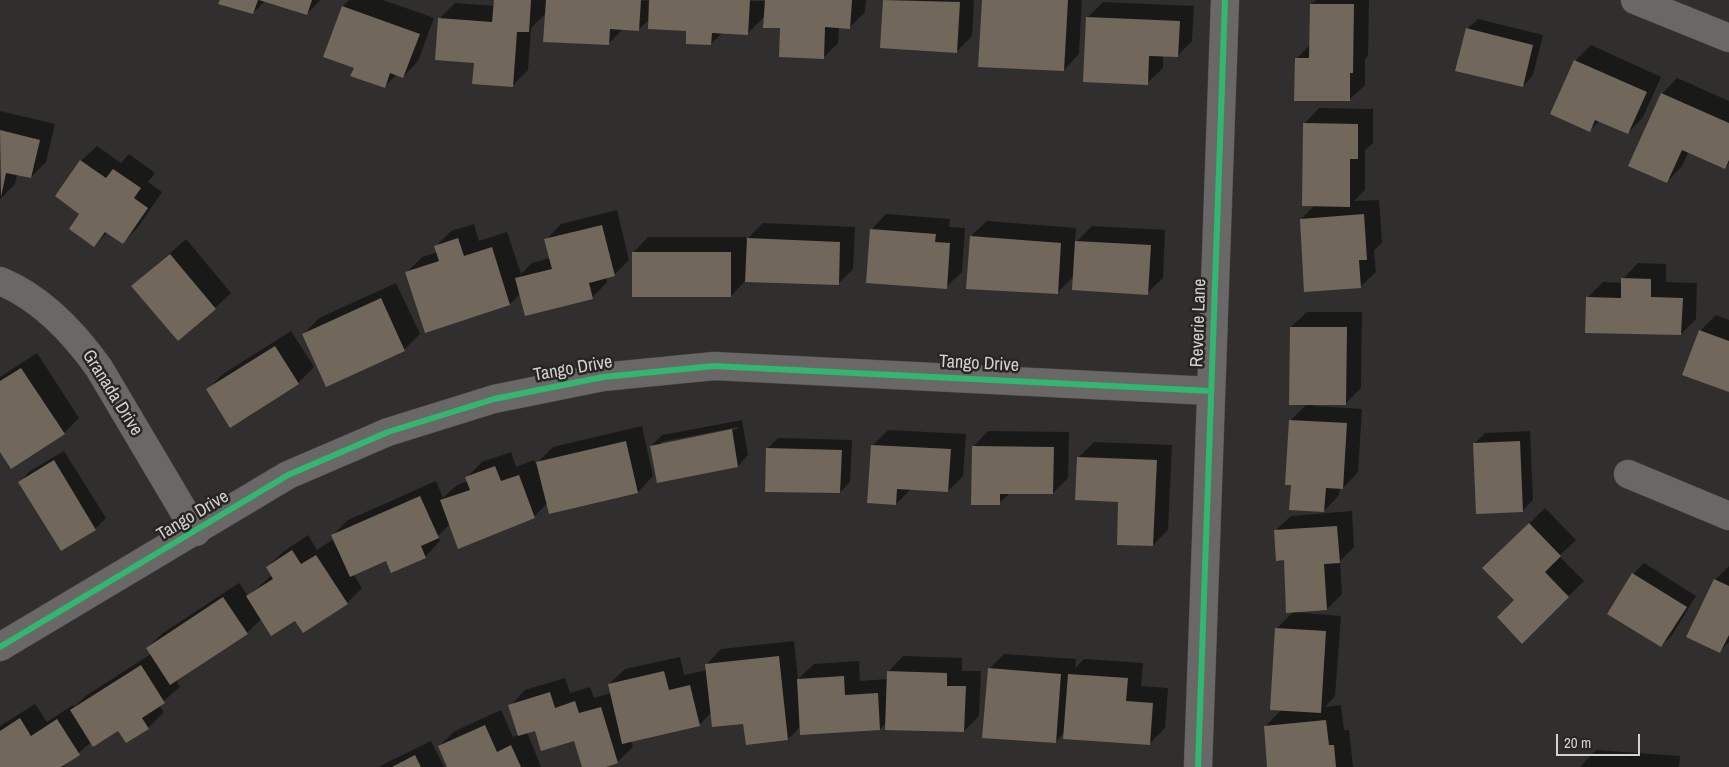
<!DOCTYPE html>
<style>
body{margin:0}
#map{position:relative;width:1729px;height:767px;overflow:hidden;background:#302f2e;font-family:"Archivo Narrow",sans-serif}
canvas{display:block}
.scale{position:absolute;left:1556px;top:734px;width:84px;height:22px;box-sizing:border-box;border:2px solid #d4d2d1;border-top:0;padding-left:6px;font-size:15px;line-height:18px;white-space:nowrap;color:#d4d2d1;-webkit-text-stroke:4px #282523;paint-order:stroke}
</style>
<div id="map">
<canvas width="1729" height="767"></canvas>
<div class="scale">20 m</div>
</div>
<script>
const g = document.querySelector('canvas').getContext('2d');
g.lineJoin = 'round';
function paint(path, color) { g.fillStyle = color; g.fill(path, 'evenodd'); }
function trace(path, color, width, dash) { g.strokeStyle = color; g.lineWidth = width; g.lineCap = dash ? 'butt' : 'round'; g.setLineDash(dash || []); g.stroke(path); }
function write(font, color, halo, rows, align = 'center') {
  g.font = font + ' "Archivo Narrow",sans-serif'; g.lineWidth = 5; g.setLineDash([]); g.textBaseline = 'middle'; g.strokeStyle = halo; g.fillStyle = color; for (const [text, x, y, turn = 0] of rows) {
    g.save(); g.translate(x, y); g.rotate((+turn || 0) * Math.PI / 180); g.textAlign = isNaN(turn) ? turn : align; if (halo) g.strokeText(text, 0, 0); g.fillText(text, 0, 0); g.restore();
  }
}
const shadow = new Path2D(`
 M221 0H320L307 14 265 1 253 13Z
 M349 0H383L434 18 418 61 403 77 397 74 384 87 355 67 343 6Z
 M495 0 766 1 866 0 865 12 850 27H839L838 43 823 58 765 16 748 33 723 32 711 44 688 30 650 19 638 30 623 29 608 44 546 13 531 28 528 70 512 86 475 62 439 19 455 3 495 6Z
 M884 0H974L972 36 957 51 881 47Z
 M983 0H1082L1079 54 1064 70Z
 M1316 0H1369L1368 56 1365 59V85L1349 100 1296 59 1311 44V4Z
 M1103 2 1194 6 1192 41 1177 56H1163V68L1147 83 1087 18Z
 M1478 19 1543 35 1533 75 1523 86 1467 29Z
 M1591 45 1661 77 1643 117 1628 133 1600 120 1590 130 1575 61Z
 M1677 78 1729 101V163L1725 167 1689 151 1682 166 1667 182 1662 94Z
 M1319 108 1373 109V143L1365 150V190L1354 201 1379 200 1382 243 1374 250 1376 272 1360 287 1301 219 1315 205 1304 124Z
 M0 111 55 124 46 162 31 177 17 174 15 184 0 199Z
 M97 146 121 163 129 154 155 173 148 182 162 192 138 227 123 242 108 232 94 245 81 213V161Z
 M617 210 629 260 614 275 606 277 607 282 592 298 520 294 510 304 426 331 407 272 422 257 438 252 436 246 451 231 474 224 479 241 507 232 521 274 532 263 550 258 546 240 561 224Z
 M886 214 950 219 949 227 965 228 962 272 946 287 871 230Z
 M987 221 1076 228 1075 243 1092 226 1165 230 1163 278 1147 293 1074 276 1057 293 971 236Z
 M763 223 855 227 853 269 838 284 746 280 731 296 633 253 648 237H746V240Z
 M186 239 231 293 215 308 133 286Z
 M1638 263 1666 264V282L1697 283 1696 319 1681 334 1587 298 1603 282 1623 283V279Z
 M396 283 420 334 404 350 304 334 319 318Z
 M1307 312H1362L1361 388 1345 404H1313V406L1362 409 1358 472 1343 488H1340L1339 495 1324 511 1293 484 1290 421 1307 404 1291 327Z
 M1716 315 1729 320V391L1700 331Z
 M291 331 314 367 298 383 231 426 208 389 223 374Z
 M37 353 79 418 64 433 0 450V377Z
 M742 420 748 455 738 466 658 481 651 446 662 435ZM738 427V429L661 444V442Z
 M642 426 653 476 638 492 550 513 547 503 534 517 450 524 438 536 440 541 425 557 387 559 353 574 362 588 347 603 295 619 262 618 247 633 176 680 180 687 159 705 164 712 148 728 126 741 119 730 91 742 63 767H0V726L35 704 47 722 73 705 74 707 87 695 151 654 147 648 163 633 239 583 248 596 272 575 267 567 283 552 308 535 317 550 332 540 336 547 332 536 348 520 436 481 443 498 457 485 468 481 467 477 482 462 511 452 516 467 534 460 536 464 553 447Z
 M888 430 966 434 963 476 948 491 911 489 896 504 873 445Z
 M988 431 1069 432 1068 478 1053 493H1010L999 503 973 447Z
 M1530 431 1533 500 1522 511 1475 443 1485 433Z
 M778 438 852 440 850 482 840 492 768 448Z
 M1094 442 1172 445 1168 530 1153 545 1120 501 1078 458Z
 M64 451 106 518 95 529 20 482 30 471Z
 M1545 508 1576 540 1559 556 1584 581 1522 642 1515 600 1484 568Z
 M1352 511 1354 547 1340 561 1342 594 1327 609 1275 531 1291 516Z
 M1644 563 1696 596 1672 635 1661 646 1633 574Z
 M1729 566V642L1720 651 1715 580Z
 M1293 612 1341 616 1335 696 1325 707 1341 705 1344 730H1349L1353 767H1277L1265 727 1282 709 1277 628Z
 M794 641 798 679 814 664 859 661 860 681 888 679V672L903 656 962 658V671H981L979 716 964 731 886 723 880 729 801 726 788 739 744 722 711 713 699 725 631 741 633 747 617 762 601 767H583L575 739 536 729 527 732 541 767H449L439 746 455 731 501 710 513 737 518 735 510 706 525 690 565 678 570 693 590 687 594 698 611 693 609 684 625 669 680 657 684 675 707 670 706 665 721 649Z
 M1004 654 1076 659 1075 668 1084 659 1143 663 1141 686 1168 688 1165 728 1149 744 1065 732 1055 742 989 669Z
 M431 741 444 767H378Z
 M1596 750 1680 756 1679 767H1580Z`);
const building = new Path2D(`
 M220 0H258L253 14 218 4Z
 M259 0H312L307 15Z
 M494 0H531L529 32H517L513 87 472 84 474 63 435 60 438 18 492 22Z
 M546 0H641L639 31 610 29 609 45 543 42Z
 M649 0H750L748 35 712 33 711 45 686 44V31L648 29Z
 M765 0H852L850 29 825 27 824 59 779 57 780 28H763Z
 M883 0 960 2 957 53 880 48Z
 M982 0H1068L1064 71 978 67Z
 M1310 4H1354L1353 73H1350V101H1294L1295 58H1309Z
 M342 6 420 34 403 78 390 73 385 88 350 76 354 68 323 57Z
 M1086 17 1180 21 1178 57 1149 56 1148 85 1083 82Z
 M1466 28 1533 45 1523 87 1455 71Z
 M1574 60 1647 92 1628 134 1595 120 1590 132 1550 114Z
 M1661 93 1729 123V160L1725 169 1682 150 1667 183 1628 166Z
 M1303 123 1358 124V159H1350V207L1302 206Z
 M0 130 40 140 31 178 6 173 1 197Z
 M80 160 106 178 113 169 141 188 134 198 148 208 123 244 105 232 94 247 69 229 79 214 55 196Z
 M1364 214 1367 260H1359L1361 288 1304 292 1300 219Z
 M602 225 615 276 589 283 593 299 525 316 515 278 552 269 544 239Z
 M870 229 936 234 935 242 950 243 947 289 866 283Z
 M970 236 1061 243 1058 294 966 289Z
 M458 238 464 256 492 247 510 305 425 333 405 272 439 261 434 246Z
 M747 238 840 242 839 285 745 282Z
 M1075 241 1151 245 1148 295 1072 290Z
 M632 252H731V297H632Z
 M170 254 216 309 178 341 131 286Z
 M1621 278 1651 279V297L1683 298 1681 335 1585 333 1586 297 1621 298Z
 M381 298 405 351 326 387 302 334Z
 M1290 327H1347L1346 405H1289Z
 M1699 330 1729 341V392L1682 375Z
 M275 346 299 384 230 428 206 389Z
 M21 368 65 434 11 469 0 452V381Z
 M1289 420 1347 423 1343 489 1326 488 1324 512 1289 510 1291 485H1285Z
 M732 429 738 467 657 483 650 446Z
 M626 441 638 493 549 514 536 462Z
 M1520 441 1523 512 1476 514 1473 443Z
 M871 445 951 449 948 492 897 489 896 505 867 503Z
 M972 446 1054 447 1053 494H1000V505H971Z
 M766 448 842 450 840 493 765 492Z
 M1077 457 1157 460 1153 546 1117 545 1118 502 1075 500Z
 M54 460 96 530 61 551 18 482Z
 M495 466 501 481 519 475 535 518 458 549 440 500 470 490 465 477Z
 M420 496 439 538 421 546 426 558 391 573 386 561 350 577 331 535Z
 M1529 523 1561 556 1545 572 1569 597 1522 644 1497 617 1514 600 1482 568Z
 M1337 526 1340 563 1324 564 1327 610 1286 613 1284 560 1276 561 1274 530Z
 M292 550 301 564 316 555 348 604 303 633 295 621 271 636 246 596 273 579 266 567Z
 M1632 573 1687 607 1661 647 1607 614Z
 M1714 579 1729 586V635L1720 653 1686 637Z
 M223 597 248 634 170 685 146 648Z
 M1275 628 1326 631 1321 713 1270 710Z
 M779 656 788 740 746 745 743 724 712 727 705 664Z
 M141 665 165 703 142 718 149 729 126 743 118 731 93 747 70 710Z
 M988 668 1061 674 1056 743 982 738Z
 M664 671 669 690 690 685 700 726 622 744 608 684Z
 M887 671 947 673V686H966L964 732 885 730Z
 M1068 674 1128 678 1126 701 1153 703 1150 745 1063 739Z
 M844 676 845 695 878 693 880 730 800 735 797 679Z
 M550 692 555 708 575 701 579 713 601 707 618 763 606 767H582L574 741 541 751 535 731 518 736 508 705Z
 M20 718 31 736 57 719 80 755 61 767H0V731Z
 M1326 720 1329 745H1334L1336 767H1267L1264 726Z
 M485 725 497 752 511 745 521 767H447L438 746Z
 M415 755 421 767H392Z`);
const minor = new Path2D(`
 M1635 0 1729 38
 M0 281C42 298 74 333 99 368L196 532
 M1628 474 1729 516
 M0 647 288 475 388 432 494 399 603 377 714 366 1211 391
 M1198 767 1225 0`);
const cycleway = new Path2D(`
 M0 647 288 475 388 432 494 399 603 377 714 366 1211 391
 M1198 767 1225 0`);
const streetNames = [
 ["Reverie Lane",1199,323,-88],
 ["Tango Drive",979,364,3],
 ["Tango Drive",573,369,-10],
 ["Granada Drive",112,393,58],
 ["Tango Drive",193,516,-31]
];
paint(shadow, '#0007');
paint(building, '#71675b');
trace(minor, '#4d4c4b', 29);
trace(minor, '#696867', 28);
trace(cycleway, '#33b770', 6);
write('18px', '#d4d2d1', '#282523', streetNames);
</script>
